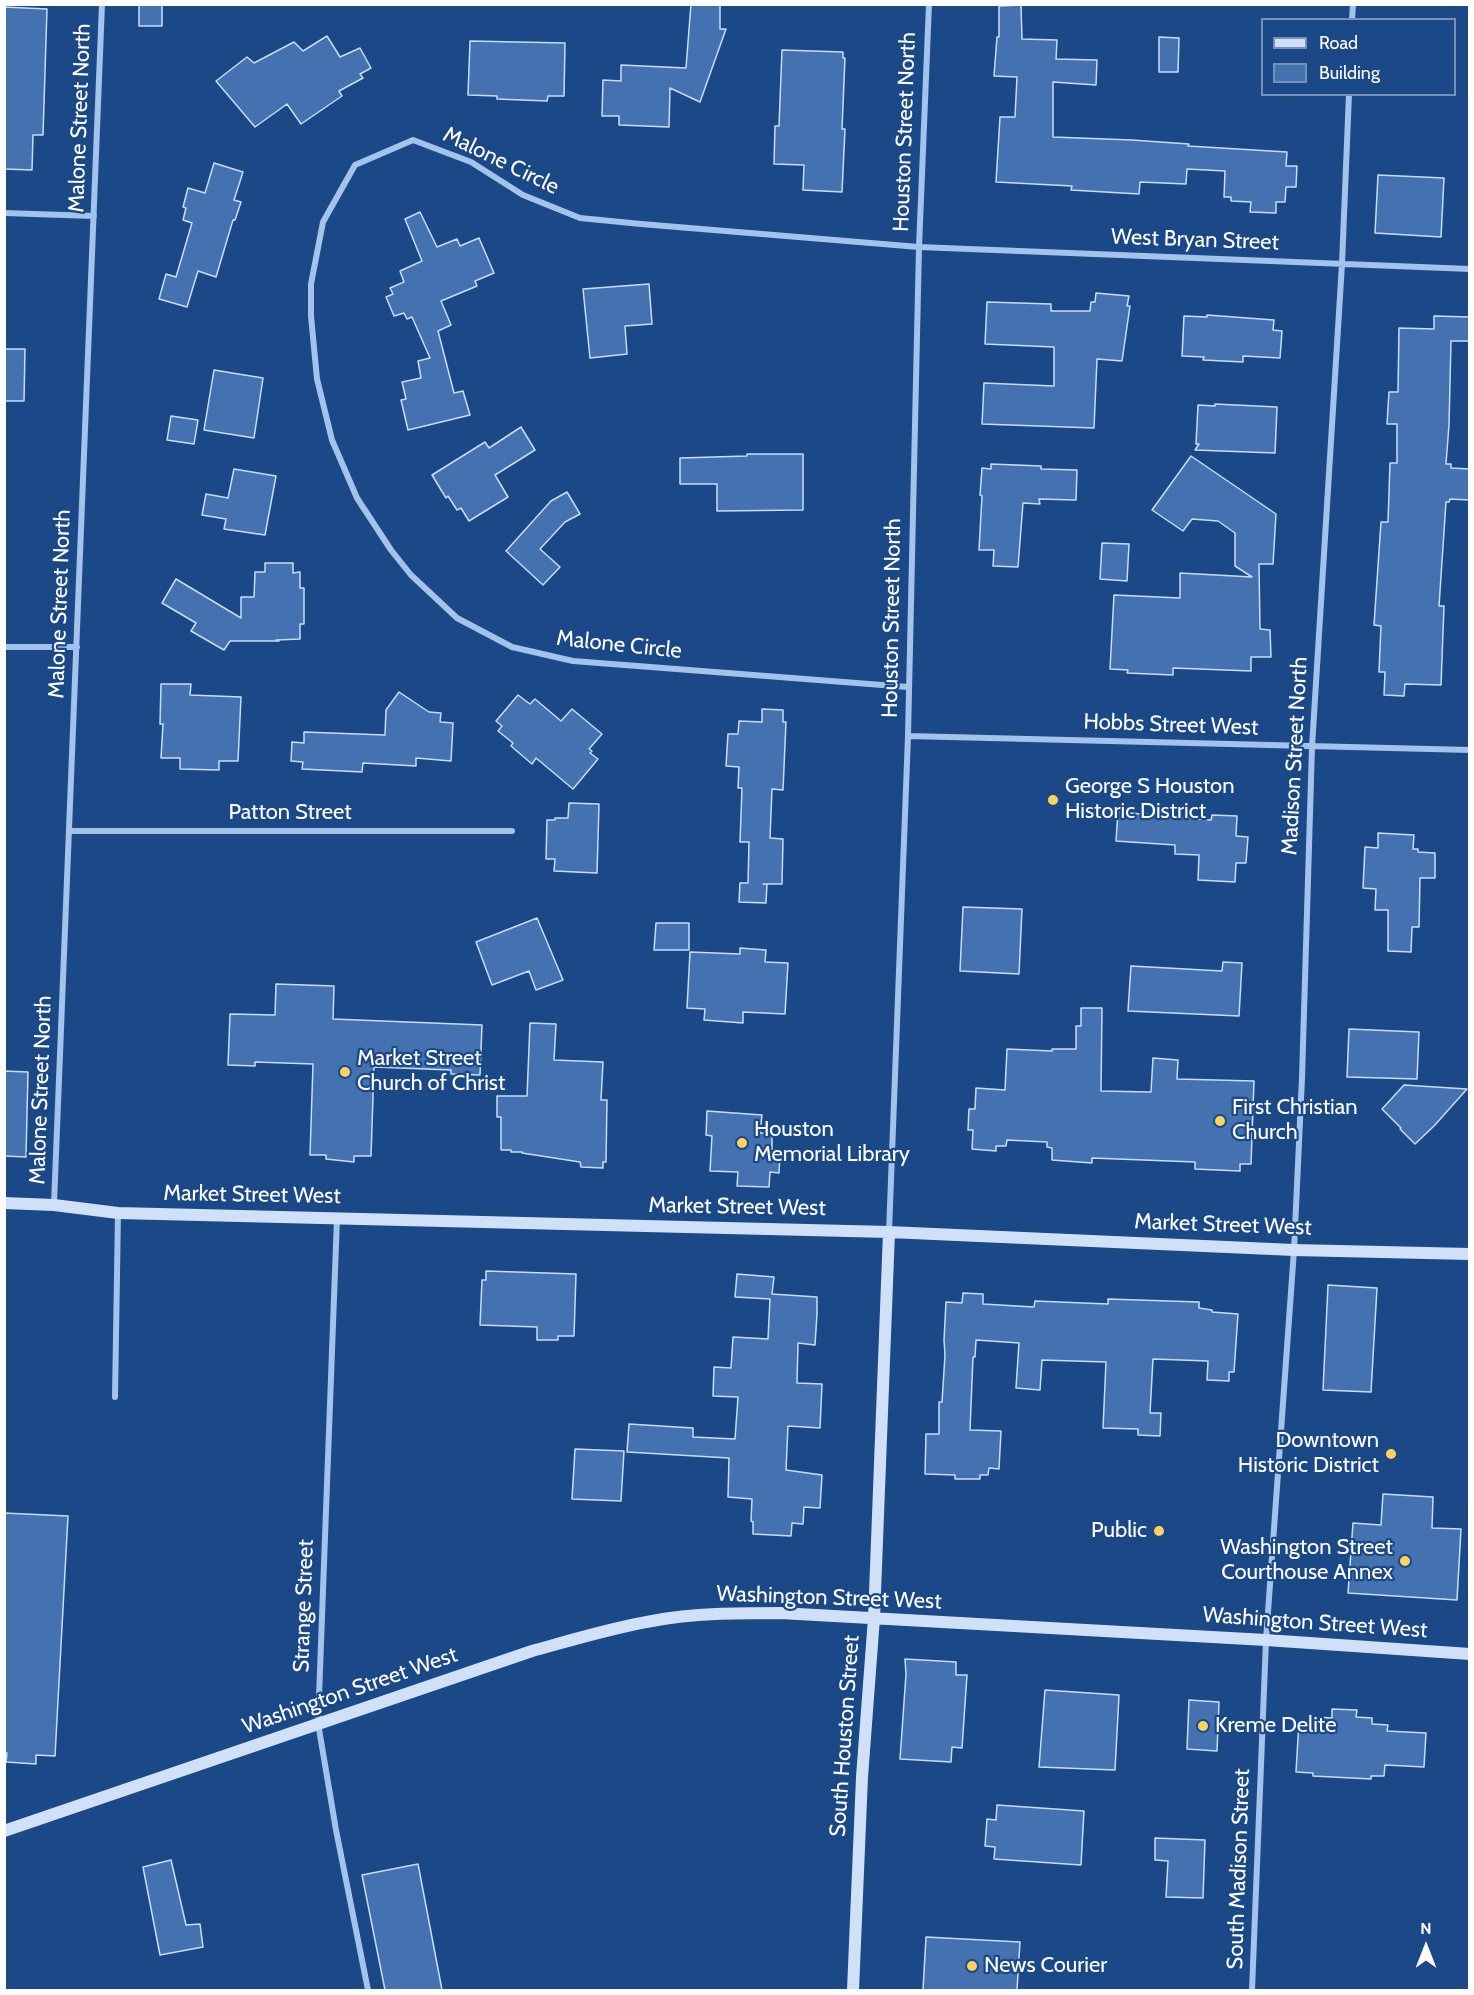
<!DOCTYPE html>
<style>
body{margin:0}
#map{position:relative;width:1474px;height:1995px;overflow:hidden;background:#1b4886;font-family:Cabin,sans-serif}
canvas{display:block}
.frame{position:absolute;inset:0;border:6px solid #fff;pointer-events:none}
.legend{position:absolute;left:1261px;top:18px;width:195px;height:78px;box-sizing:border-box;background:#1b4886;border:2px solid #7691b6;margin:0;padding:8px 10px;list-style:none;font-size:18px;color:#fff}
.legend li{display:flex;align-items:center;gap:12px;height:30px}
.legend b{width:30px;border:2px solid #7691b6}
.north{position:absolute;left:1396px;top:1917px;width:60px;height:60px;-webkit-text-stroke:4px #1b4886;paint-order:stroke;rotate:0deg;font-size:16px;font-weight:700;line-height:24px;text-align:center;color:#fff}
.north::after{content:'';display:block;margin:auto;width:21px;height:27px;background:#fff;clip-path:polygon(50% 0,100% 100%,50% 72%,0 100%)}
</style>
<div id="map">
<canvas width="1474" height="1995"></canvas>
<div class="frame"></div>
<ul class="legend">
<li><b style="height:8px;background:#cfe0f8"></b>Road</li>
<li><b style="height:16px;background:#4471b0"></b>Building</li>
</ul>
<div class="north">N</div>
</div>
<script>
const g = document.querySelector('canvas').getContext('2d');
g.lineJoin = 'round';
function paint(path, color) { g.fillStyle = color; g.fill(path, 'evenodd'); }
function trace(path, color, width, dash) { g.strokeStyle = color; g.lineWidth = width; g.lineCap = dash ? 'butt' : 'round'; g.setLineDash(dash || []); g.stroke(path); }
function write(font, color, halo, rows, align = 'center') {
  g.font = font + ' Cabin,sans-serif'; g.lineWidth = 4.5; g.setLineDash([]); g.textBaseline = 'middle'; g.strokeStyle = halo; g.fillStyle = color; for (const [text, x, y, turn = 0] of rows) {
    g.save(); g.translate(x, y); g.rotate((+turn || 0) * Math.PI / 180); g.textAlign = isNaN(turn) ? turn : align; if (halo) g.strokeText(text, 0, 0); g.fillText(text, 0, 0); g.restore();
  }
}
const building = new Path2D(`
 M139 4H162V26H139Z
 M691 4 720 5V29H726L700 102 670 88 669 127 619 125V116H602L603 80 621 81V65L686 68Z
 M1021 5 1022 39 1057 40 1056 59 1097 60 1096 85 1053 82V137L1132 140 1189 144 1188 146 1287 152 1286 166H1297L1296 187H1286L1285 202H1276V213L1250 212 1251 202 1231 201V197H1224L1225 171 1187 169 1186 184 1140 182 1139 194 1071 190 1072 186 996 182 1000 117H1015L1017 77 994 76 997 37H999V6Z
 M4 7 47 9 43 135H33L32 170 4 169Z
 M327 36 340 57 360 48 371 68 360 74 363 78 339 91 342 96 301 124 287 104 255 127 216 81 247 57 254 63 294 42 303 51Z
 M1159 37 1179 38 1178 72H1159Z
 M470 41 565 43 564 96H548L547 101 497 99V96L468 95Z
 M782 50 843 52V58H845L842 129H845L842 192 803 190 804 165 774 164 775 126H779Z
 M214 163 243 172 234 200 241 202 235 220H233L216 277 198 271 187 307 159 299 166 274 176 277 192 223 183 220 186 208 183 207 188 188 205 193Z
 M1378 175 1444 178 1441 237 1375 233Z
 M420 212 437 247 457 239 460 246 479 238 494 273 475 281 477 286 441 301 451 325 438 331 454 393 463 391 470 415 408 430 401 400 406 399 402 382 421 378 418 361 430 358 412 317 407 319 404 313 394 316 386 297 393 294 390 288 404 282 400 271 422 261 405 219Z
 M649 284 652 324 625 326 627 354 590 358 583 289Z
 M1096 293 1129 296 1127 306H1130L1122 361 1097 359 1094 428 982 424 984 383 1054 386V347L985 344 987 302 1051 304V311H1090L1091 302H1095Z
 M1207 315 1274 320 1273 330 1282 331 1280 358 1243 356V362L1203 360 1204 357 1182 356 1184 316 1207 317Z
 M1434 316 1470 317 1469 341H1451L1449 425 1446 464H1451V468L1470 469V500L1450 499 1449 502H1446L1439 606H1444L1441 685 1405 684 1404 696 1384 695 1385 672H1379L1381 626 1374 625 1381 522H1388L1390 463H1397V424H1387L1389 392H1398L1399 328 1434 329Z
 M4 349H25L24 401H4Z
 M214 370 263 378 254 438 204 430Z
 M1215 404 1277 407 1275 453 1195 450 1199 444H1196L1198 405 1215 406Z
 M171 416 198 420 194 444 167 440Z
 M521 427 535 450 495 475 508 497 469 521 461 508 457 510 448 496 446 498 432 475 485 442 489 448Z
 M747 454H803V510L717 511V484H680V458L747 456Z
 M1191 456 1276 514 1273 564H1259L1260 629 1270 630 1271 657H1251V671L1173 668V675L1127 673 1128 670 1110 669 1114 595 1180 598V573L1252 577 1235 566V533L1218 521 1192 519 1183 531 1152 510Z
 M991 464 1041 466V469L1077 470 1076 500 1039 499 1040 504 1023 503 1018 567 993 566 994 550H979L982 496 980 495 982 468 991 469Z
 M234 469 276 476 265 535 224 529 226 519 202 515 206 494 228 498Z
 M567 492 580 514 565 522 540 549 560 567 543 585 506 551 551 501Z
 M1102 543 1129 544 1127 581 1100 579Z
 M265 563H293V573L300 572V588H304V624H300V639L276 640 279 641H230L224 650 191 631 196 623 162 603 176 579 241 618V597H254L255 572H265Z
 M161 684H191L190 695 241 697 238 761H219V770L180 769V758H161L163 724H160Z
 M399 692 429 712 441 713 440 722 453 723 451 761 416 758V766L363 763 362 772 302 769 303 762 291 761 292 742 304 743V732L385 735 386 710Z
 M518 695 530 704 535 699 561 721 572 709 602 734 589 749 592 751 590 753 598 759 573 789 536 758 532 764 511 746 513 743 498 731 502 726 496 721Z
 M762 709 783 710V722H786L783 790 772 789 770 838 783 839 782 884H763H767L766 903 739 902 740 883H748L749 842H740L742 788H738L739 767 726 766 728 734H738L739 721 762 722Z
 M569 803 599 804 597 873 554 871 555 859H546L547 820H555V818H568Z
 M1118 812 1211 820 1212 815 1237 816 1236 836 1248 837 1246 863H1236L1235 882 1198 880 1199 855 1175 854V845L1116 841Z
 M1378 833 1414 835 1413 849H1418V852L1435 853V878H1420L1419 927H1412L1411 952 1388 951V910H1375L1376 889 1363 888 1365 847 1378 848Z
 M963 907 1022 909 1019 974 960 971Z
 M537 918 563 980 536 990 529 971 492 985 476 942Z
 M656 923H689V950H654Z
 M740 948 766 950 765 962 788 963 785 1014 743 1012V1023L704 1020 705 1009 687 1008 690 952 740 954Z
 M1223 962 1242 963 1239 1016 1128 1011 1131 966 1222 971Z
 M276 984 334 986 333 1019 482 1025 480 1075 451 1074V1070L374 1067 371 1156H354V1162L326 1159V1155H310L313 1064 255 1062V1066L228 1065 230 1014 275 1015Z
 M1081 1008H1102L1101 1091 1151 1092 1153 1058 1178 1060 1177 1079 1254 1081 1251 1164H1240V1171L1195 1169V1162L1092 1158V1163L1052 1160V1148L1047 1147V1142L1007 1140 1006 1146H996V1151L972 1149 973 1130H968L969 1109H975L976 1088 1005 1090 1007 1049 1052 1051V1049H1076V1026H1081Z
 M530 1023 556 1024 554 1060 603 1062 601 1100H607L606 1162H603V1168L581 1167 580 1162 522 1153V1152H511V1150H501V1117H497V1096H527Z
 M1349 1029 1419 1032 1417 1079 1347 1077Z
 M4 1071 28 1072 26 1157 4 1156Z
 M1404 1085 1467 1089 1434 1126 1415 1144 1400 1129 1401 1128 1382 1109Z
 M707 1111 762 1115 760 1133H772V1150L780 1152 779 1173 770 1172 769 1187 737 1186 738 1172 710 1171 712 1136 706 1135Z
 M486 1271 576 1274 574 1336H558V1340H537V1327L480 1325 482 1280H486Z
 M737 1274 774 1277 772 1294 817 1297V1314L815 1345 798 1343 797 1383 822 1384 820 1428 788 1426 786 1470 822 1475 820 1508 804 1507 803 1524 792 1523 791 1536 753 1534V1522L751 1521 752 1499 728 1497 729 1458 627 1452 629 1424 693 1428V1437L735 1439 738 1397 713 1396 714 1367 731 1368 733 1337 768 1339 770 1299 735 1297Z
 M1328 1285 1377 1288 1371 1392 1323 1390Z
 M963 1293 983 1294V1304L1034 1307 1035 1301 1108 1304V1299L1199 1302V1308L1212 1310V1312L1238 1314 1234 1372H1229V1381L1207 1380 1208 1361 1153 1359 1150 1413H1161L1160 1436 1138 1435V1429L1103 1428 1106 1362 1042 1360 1040 1390 1016 1388 1019 1343 976 1340 975 1357H973L970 1430 1001 1431 999 1469 989 1468 988 1475H980V1479H955V1475L925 1474 926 1434H939V1402H942L945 1355 944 1340 946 1302 962 1303Z
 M575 1449 624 1451 621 1501 572 1499Z
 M1383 1494 1433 1497 1432 1528 1461 1529 1457 1600 1348 1593 1353 1523 1381 1525Z
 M4 1513 68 1516 55 1756 36 1755V1764L6 1762 7 1753H4Z
 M905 1659 956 1662V1675H967L962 1748 952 1747 951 1762 900 1759 906 1674Z
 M1045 1690 1119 1695 1115 1770 1039 1767Z
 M1189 1700 1219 1702 1217 1751 1187 1749Z
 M1332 1709 1357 1710 1356 1717 1372 1718V1724L1388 1725 1387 1731 1426 1733 1424 1767 1385 1765 1384 1776H1371V1779L1313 1776V1773L1296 1772 1299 1721 1316 1722V1717L1332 1718Z
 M997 1805 1084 1811 1081 1865 994 1859 995 1847 985 1846 987 1819 996 1820Z
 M1155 1838 1205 1840 1203 1898 1166 1897 1168 1861 1155 1860Z
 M171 1860 186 1925 200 1924 203 1947 160 1955 143 1867Z
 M418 1864 442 1990H385L362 1875Z
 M926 1937 1020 1942 1017 1990H923Z`);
const street = new Path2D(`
 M1352 20 1353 4
 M4 213 94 216
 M4 647H77
 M908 687 573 661 512 647 457 618 411 575 391 550 357 498 332 440 317 379 311 316V284L323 222 355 165 413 140 471 162 523 195 580 218 641 224 919 247 1470 269
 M908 736 1470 750
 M69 831H512
 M54 1204 102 4
 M337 1218 318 1723 336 1830 368 1990
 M889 1232 908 736 919 247 929 4
 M115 1397 118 1213
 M1252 1990 1266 1640 1294 1250 1302 1078 1312 747 1342 264 1349 94`);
const secondary = new Path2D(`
 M4 1203 54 1205 118 1213 889 1232 1294 1250 1470 1254
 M4 1831 532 1651C572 1640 611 1628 652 1621 694 1613 738 1613 780 1613L1266 1640 1470 1654
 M853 1990 862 1777 874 1618 889 1232`);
const markers = [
 [1053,800,6,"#fdd360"],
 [345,1072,6,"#fdd360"],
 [1220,1121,6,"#fdd360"],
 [742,1143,6,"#fdd360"],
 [1391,1454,6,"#fdd360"],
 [1159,1531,6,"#fdd360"],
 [1405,1561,6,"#fdd360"],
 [1203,1726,6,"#fdd360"],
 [972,1966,6,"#fdd360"]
];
const streetNames = [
 ["Malone Street North",80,118,-88],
 ["Houston Street North",905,132,-88],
 ["Malone Circle",501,161,26],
 ["West Bryan Street",1195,240,2],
 ["Malone Street North",60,604,-88],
 ["Houston Street North",892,618,-89],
 ["Malone Circle",619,645,6],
 ["Hobbs Street West",1171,725,2],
 ["Madison Street North",1295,756,-87],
 ["Patton Street",290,813],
 ["Malone Street North",41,1090,-88],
 ["Market Street West",252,1195,1],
 ["Market Street West",737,1207,1],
 ["Market Street West",1223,1225,2],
 ["Washington Street West",829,1598,2],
 ["Strange Street",304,1606,-88],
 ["Washington Street West",1315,1623,4],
 ["Washington Street West",350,1691,-19],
 ["South Houston Street",845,1736,-86],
 ["South Madison Street",1239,1869,-88]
];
const poiNames = [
 ["George S Houston",1065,787],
 ["Historic District",1065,812],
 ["Market Street",357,1059],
 ["Church of Christ",357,1084],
 ["First Christian",1232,1108],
 ["Church",1232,1133],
 ["Houston",754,1130],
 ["Memorial Library",754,1155],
 ["Downtown",1379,1441,"right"],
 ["Historic District",1379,1466,"right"],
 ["Public",1147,1531,"right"],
 ["Washington Street",1393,1548,"right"],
 ["Courthouse Annex",1393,1573,"right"],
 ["Kreme Delite",1215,1726],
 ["News Courier",984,1966]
];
paint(building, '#4471b0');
trace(building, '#c8ddf8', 1.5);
trace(street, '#a3c3ec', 6);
trace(secondary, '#cfe0f8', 12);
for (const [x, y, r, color] of markers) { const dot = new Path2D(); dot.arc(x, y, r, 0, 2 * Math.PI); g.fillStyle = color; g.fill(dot); trace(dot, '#1b4886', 2); }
write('22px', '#fff', '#1b4886', streetNames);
write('22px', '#fff', '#1b4886', poiNames, 'left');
</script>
